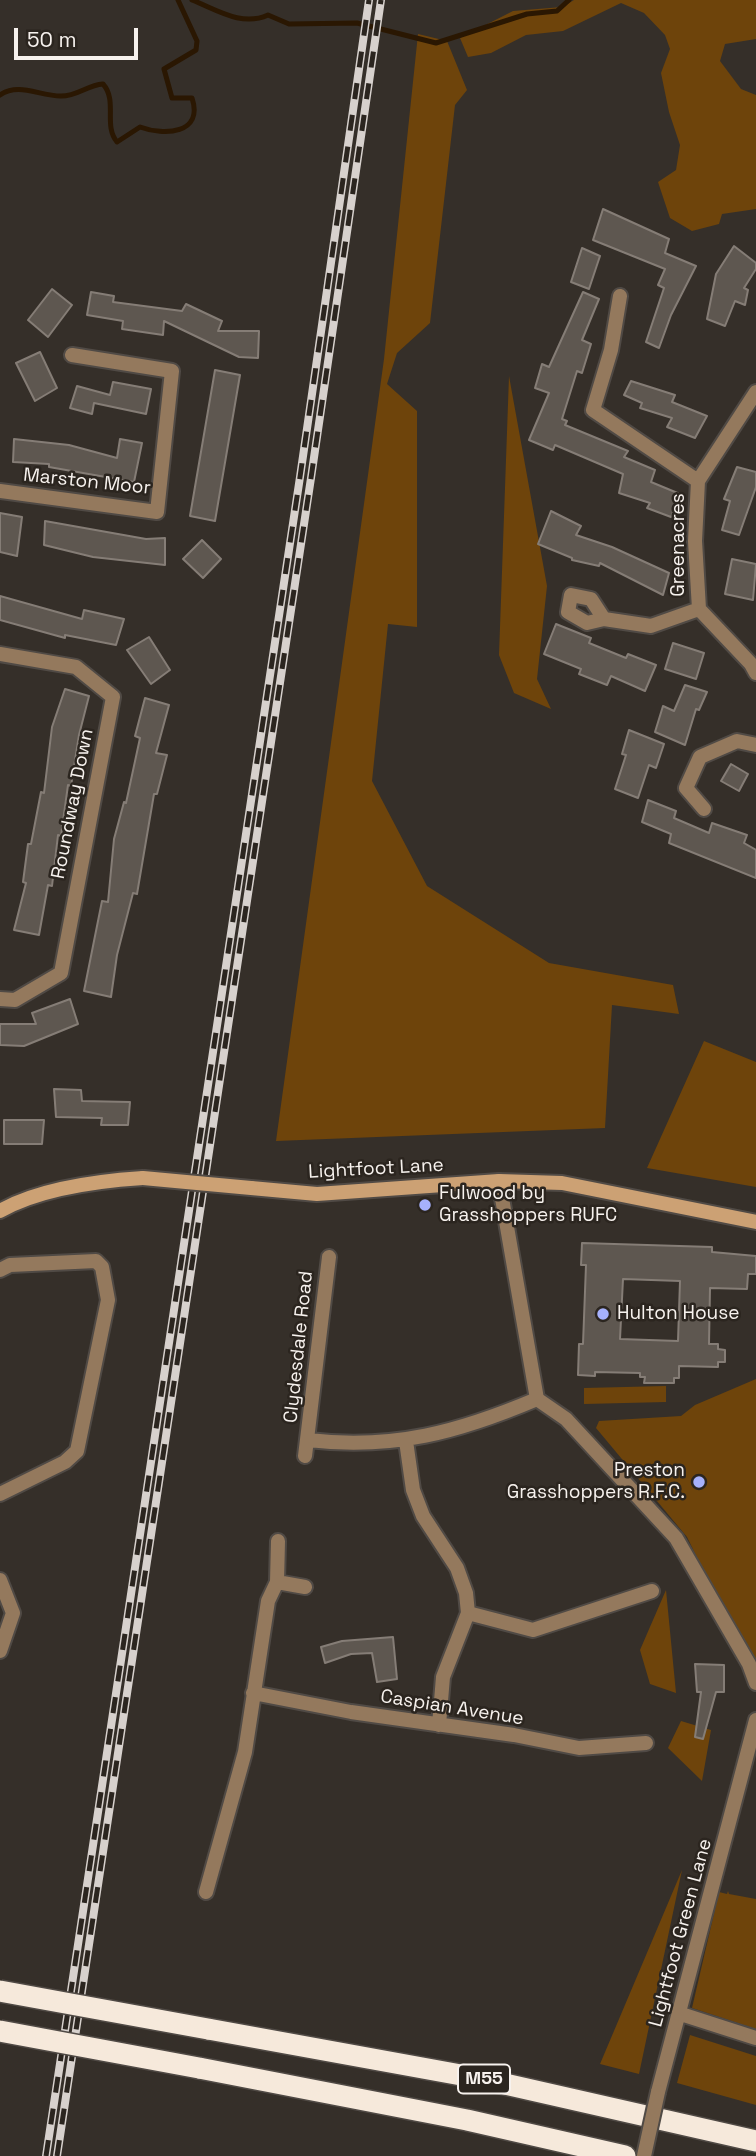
<!DOCTYPE html>
<style>
body{margin:0}
#map{position:relative;width:756px;height:2156px;overflow:hidden;background:#352f29;font-family:"Space Grotesk",sans-serif}
canvas{display:block}
.scale{position:absolute;left:14px;top:28px;width:124px;height:32px;box-sizing:border-box;border:4px solid #f7f2ee;border-top:0;padding-left:9px;font-size:21px;line-height:24px;white-space:nowrap;color:#f7f2ee;-webkit-text-stroke:5px #2b251f;paint-order:stroke}
</style>
<div id="map">
<canvas width="756" height="2156"></canvas>
<div class="scale">50 m</div>
</div>
<script>
const g = document.querySelector('canvas').getContext('2d');
g.lineJoin = 'round';
function paint(path, color) { g.fillStyle = color; g.fill(path, 'evenodd'); }
function trace(path, color, width, dash) { g.strokeStyle = color; g.lineWidth = width; g.lineCap = dash ? 'butt' : 'round'; g.setLineDash(dash || []); g.stroke(path); }
function write(font, color, halo, rows, align = 'center') {
  g.font = font + ' "Space Grotesk",sans-serif'; g.lineWidth = 5; g.setLineDash([]); g.textBaseline = 'middle'; g.strokeStyle = halo; g.fillStyle = color; for (const [text, x, y, turn = 0] of rows) {
    g.save(); g.translate(x, y); g.rotate((+turn || 0) * Math.PI / 180); g.textAlign = isNaN(turn) ? turn : align; if (halo) g.strokeText(text, 0, 0); g.fillText(text, 0, 0); g.restore();
  }
}
const green = new Path2D(`
 M574 0H756V39L725 44 720 61 741 89 756 95V209L722 214 719 224 692 231 670 218 658 182 676 170 680 145 669 112 661 73 670 49 665 35 644 13 621 3 563 31 526 35 491 53 468 57 460 38 513 11 562 7Z
 M418 34 447 41 467 90 455 105 430 323 397 353 387 384 417 411V627L388 624 372 781 427 886 549 963 673 985 679 1014 612 1005 605 1128 276 1141 384 359Z
 M509 376 547 586 537 679 551 709 514 693 499 655Z
 M704 1041 756 1062V1187L647 1168Z
 M756 1379V1678L687 1537 596 1428 599 1421 681 1416 695 1405Z
 M666 1386V1402L584 1404V1388Z
 M666 1590 676 1693 650 1684 640 1650Z
 M681 1721 711 1730 702 1781 668 1748Z
 M682 1870 639 2074 600 2064Z
 M728 1891 729 1894 756 1899V2029L692 2008 719 1892 727 1894Z
 M690 2035 756 2056V2105L677 2083Z`);
const stream = new Path2D(`
 M192 0C217 10 242 27 268 15L289 24 357 23 436 43 527 14 557 11 569 0
 M0 95C19 82 39 96 61 96 78 96 87 85 103 84 118 101 103 125 117 142L140 127C164 136 204 134 192 98H172L164 69 196 50 197 41 178 0`);
const building = new Path2D(`
 M603 209 669 239 665 253 696 266 671 315 659 348 646 342 664 288 658 285 665 269 593 240Z
 M734 246 756 263V269L744 288 748 290 745 305 735 301 725 326 707 319 716 274Z
 M582 248 600 256 589 289 571 282Z
 M52 289 72 305 48 337 28 320Z
 M91 292 114 296 113 302 182 311 186 304 222 321 218 331H259L258 358 239 357 164 321 163 335 122 329 123 321 87 315Z
 M583 292 599 299 582 340 591 344 582 373 577 371 562 419 567 421 565 425 628 451 624 457 655 470 651 482 680 494 671 517 647 508 650 503 619 493 623 474 555 445 553 450 529 440 549 393 535 388 542 364 549 367Z
 M40 352 57 388 35 401 16 363Z
 M215 370 240 375 215 521 190 516Z
 M631 381 675 395 672 402 707 416 695 438 667 427 672 418 640 408 642 403 624 395Z
 M113 382 151 389 146 414 94 403 92 414 70 408 77 386 110 395Z
 M14 439 69 445 117 458 120 439 142 443 134 482 49 467V464L13 462Z
 M737 467 756 472V487L739 535 722 530 730 501 724 499Z
 M551 511 581 526 576 535 612 547 669 573 663 595 600 563 599 566 572 560V558L538 544Z
 M0 513 22 517 17 556 0 552Z
 M45 521 146 539 165 538V565L93 557 44 545Z
 M202 540 221 559 203 578 183 559Z
 M732 559 756 564 753 600 725 594Z
 M0 596 82 619 84 610 124 619 116 645 65 635V638L0 620Z
 M556 624 591 638 589 643 626 658 628 654 656 665 645 691 611 676 607 685 579 674 581 669 544 654Z
 M149 637 170 670 151 684 127 650Z
 M673 643 704 653 696 679 665 669Z
 M685 685 707 692 699 710 696 709 685 745 655 732 663 706 674 711Z
 M65 689 89 696 79 735 71 786 68 785 61 836 58 835 52 886 48 885 39 935 14 930 26 883 23 882 28 844H31L41 792 44 793 52 727Z
 M145 698 169 705 156 753 167 755 157 794H154L137 894 133 893 117 955 111 997 84 991 102 901 108 902 114 839 124 802 126 803 140 738 135 736Z
 M629 730 664 744 656 768 649 765 638 798 615 789 626 755 622 754Z
 M731 764 748 774 739 791 721 781Z
 M648 800 676 811 674 818 709 833 712 823 747 835 744 843 756 850V878L669 843 671 834 642 822Z
 M70 999 78 1024 24 1046 0 1045V1024H36L32 1013Z
 M54 1089 81 1090 82 1101 130 1102 128 1125H101L102 1118 56 1117Z
 M4 1120H44L42 1144H4Z
 M582 1243 712 1247V1252L756 1256V1274H748L747 1289 710 1288 709 1344H718V1349L725 1350V1362H718V1367L679 1366V1378H674V1383H644L645 1377H640V1373L595 1372V1376L578 1375 579 1344H583L586 1265H581ZM623 1279 680 1281 678 1341 620 1339Z
 M393 1637 397 1679 377 1682 372 1653 351 1654 325 1663 321 1647 342 1641Z
 M695 1664 724 1665V1692H716L703 1739 695 1737 701 1692H697Z`);
const street = new Path2D(`
 M620 296 611 350 593 410 698 481
 M756 392 698 481 695 541 699 609 751 664 756 673
 M0 491 157 512 172 371 72 355
 M604 619 591 599 571 595 568 612 587 623 604 619 651 626 699 609
 M0 654 76 667 113 697 61 973 15 1000 0 999
 M704 809 686 788 700 757 737 741 756 745
 M499 1181 537 1399 566 1419 676 1538 749 1664 756 1683
 M0 1270 10 1265 96 1261 102 1267 108 1300 77 1451 65 1462 0 1494
 M308 1440C394 1450 459 1432 537 1399
 M406 1441 413 1490 423 1516 457 1568 466 1593 468 1613 443 1677 439 1725
 M305 1456 329 1257
 M0 1580 13 1613 0 1651
 M277 1582 305 1587
 M468 1613 533 1630 652 1591
 M253 1693 351 1712 514 1735 579 1748 646 1743
 M206 1892 245 1752 268 1601 277 1582 278 1541
 M681 2014 756 2038
 M658 2092 756 1720`);
const secondary = new Path2D(`
 M251 1188 317 1194 499 1181 562 1183 756 1222
 M0 1211C40 1188 97 1181 143 1178`);
const highway = new Path2D(`
 M208 2029 483 2079 756 2141
 M199 2068 467 2120 625 2156`);
const rail = new Path2D(`
 M46 2156 300 477 369 0
 M57 2156 311 478 381 0`);
const streetBridge = new Path2D(`
 M644 2156 658 2092`);
const secondaryBridge = new Path2D(`
 M143 1178 251 1188`);
const highwayBridge = new Path2D(`
 M0 1991 208 2029
 M0 2031 199 2068`);
const markers = [
 [425,1205,7,"#a6b1fc"],
 [603,1314,7,"#a6b1fc"],
 [699,1482,7,"#a6b1fc"]
];
const shields = [
 [484,2079,52]
];
const shieldNames = [
 ["M55",484,2079]
];
const streetNames = [
 ["Marston Moor",87,482,6],
 ["Greenacres",679,545,-90],
 ["Roundway Down",73,804,-79],
 ["Lightfoot Lane",376,1169,-3],
 ["Clydesdale Road",299,1347,-84],
 ["Caspian Avenue",452,1708,9],
 ["Lightfoot Green Lane",681,1933,-75]
];
const poiNames = [
 ["Fulwood by",439,1194],
 ["Grasshoppers RUFC",439,1216],
 ["Hulton House",617,1314],
 ["Preston",685,1471,"right"],
 ["Grasshoppers R.F.C.",685,1493,"right"]
];
paint(green, '#6e440b');
trace(stream, '#2a1702', 5);
paint(building, '#5e5750');
trace(building, '#857d76', 2);
trace(street, '#504a45', 18);
trace(secondary, '#504a45', 18);
trace(highway, '#504a45', 24);
trace(street, '#94795d', 14);
trace(secondary, '#cca174', 14);
trace(highway, '#f6e9db', 21);
trace(rail, '#d7d1cd', 8);
trace(rail, '#2b251f', 5, [16]);
trace(streetBridge, '#504a45', 18, []);
trace(secondaryBridge, '#504a45', 18, []);
trace(highwayBridge, '#504a45', 24, []);
trace(streetBridge, '#94795d', 14);
trace(secondaryBridge, '#cca174', 14);
trace(highwayBridge, '#f6e9db', 21);
for (const [x, y, r, color] of markers) { const dot = new Path2D(); dot.arc(x, y, r, 0, 2 * Math.PI); g.fillStyle = color; g.fill(dot); trace(dot, '#2b251f', 2.5); }
for (const [x, y, w] of shields) { const box = new Path2D(); box.roundRect(x - w / 2, y - 14.5, w, 29, 5); g.fillStyle = '#2b251f'; g.fill(box); trace(box, '#f7f2ee', 2); }
write('bold 18px', '#f7f2ee', null, shieldNames);
write('19px', '#f7f2ee', '#2b251f', streetNames);
write('19px', '#f7f2ee', '#2b251f', poiNames, 'left');
</script>
